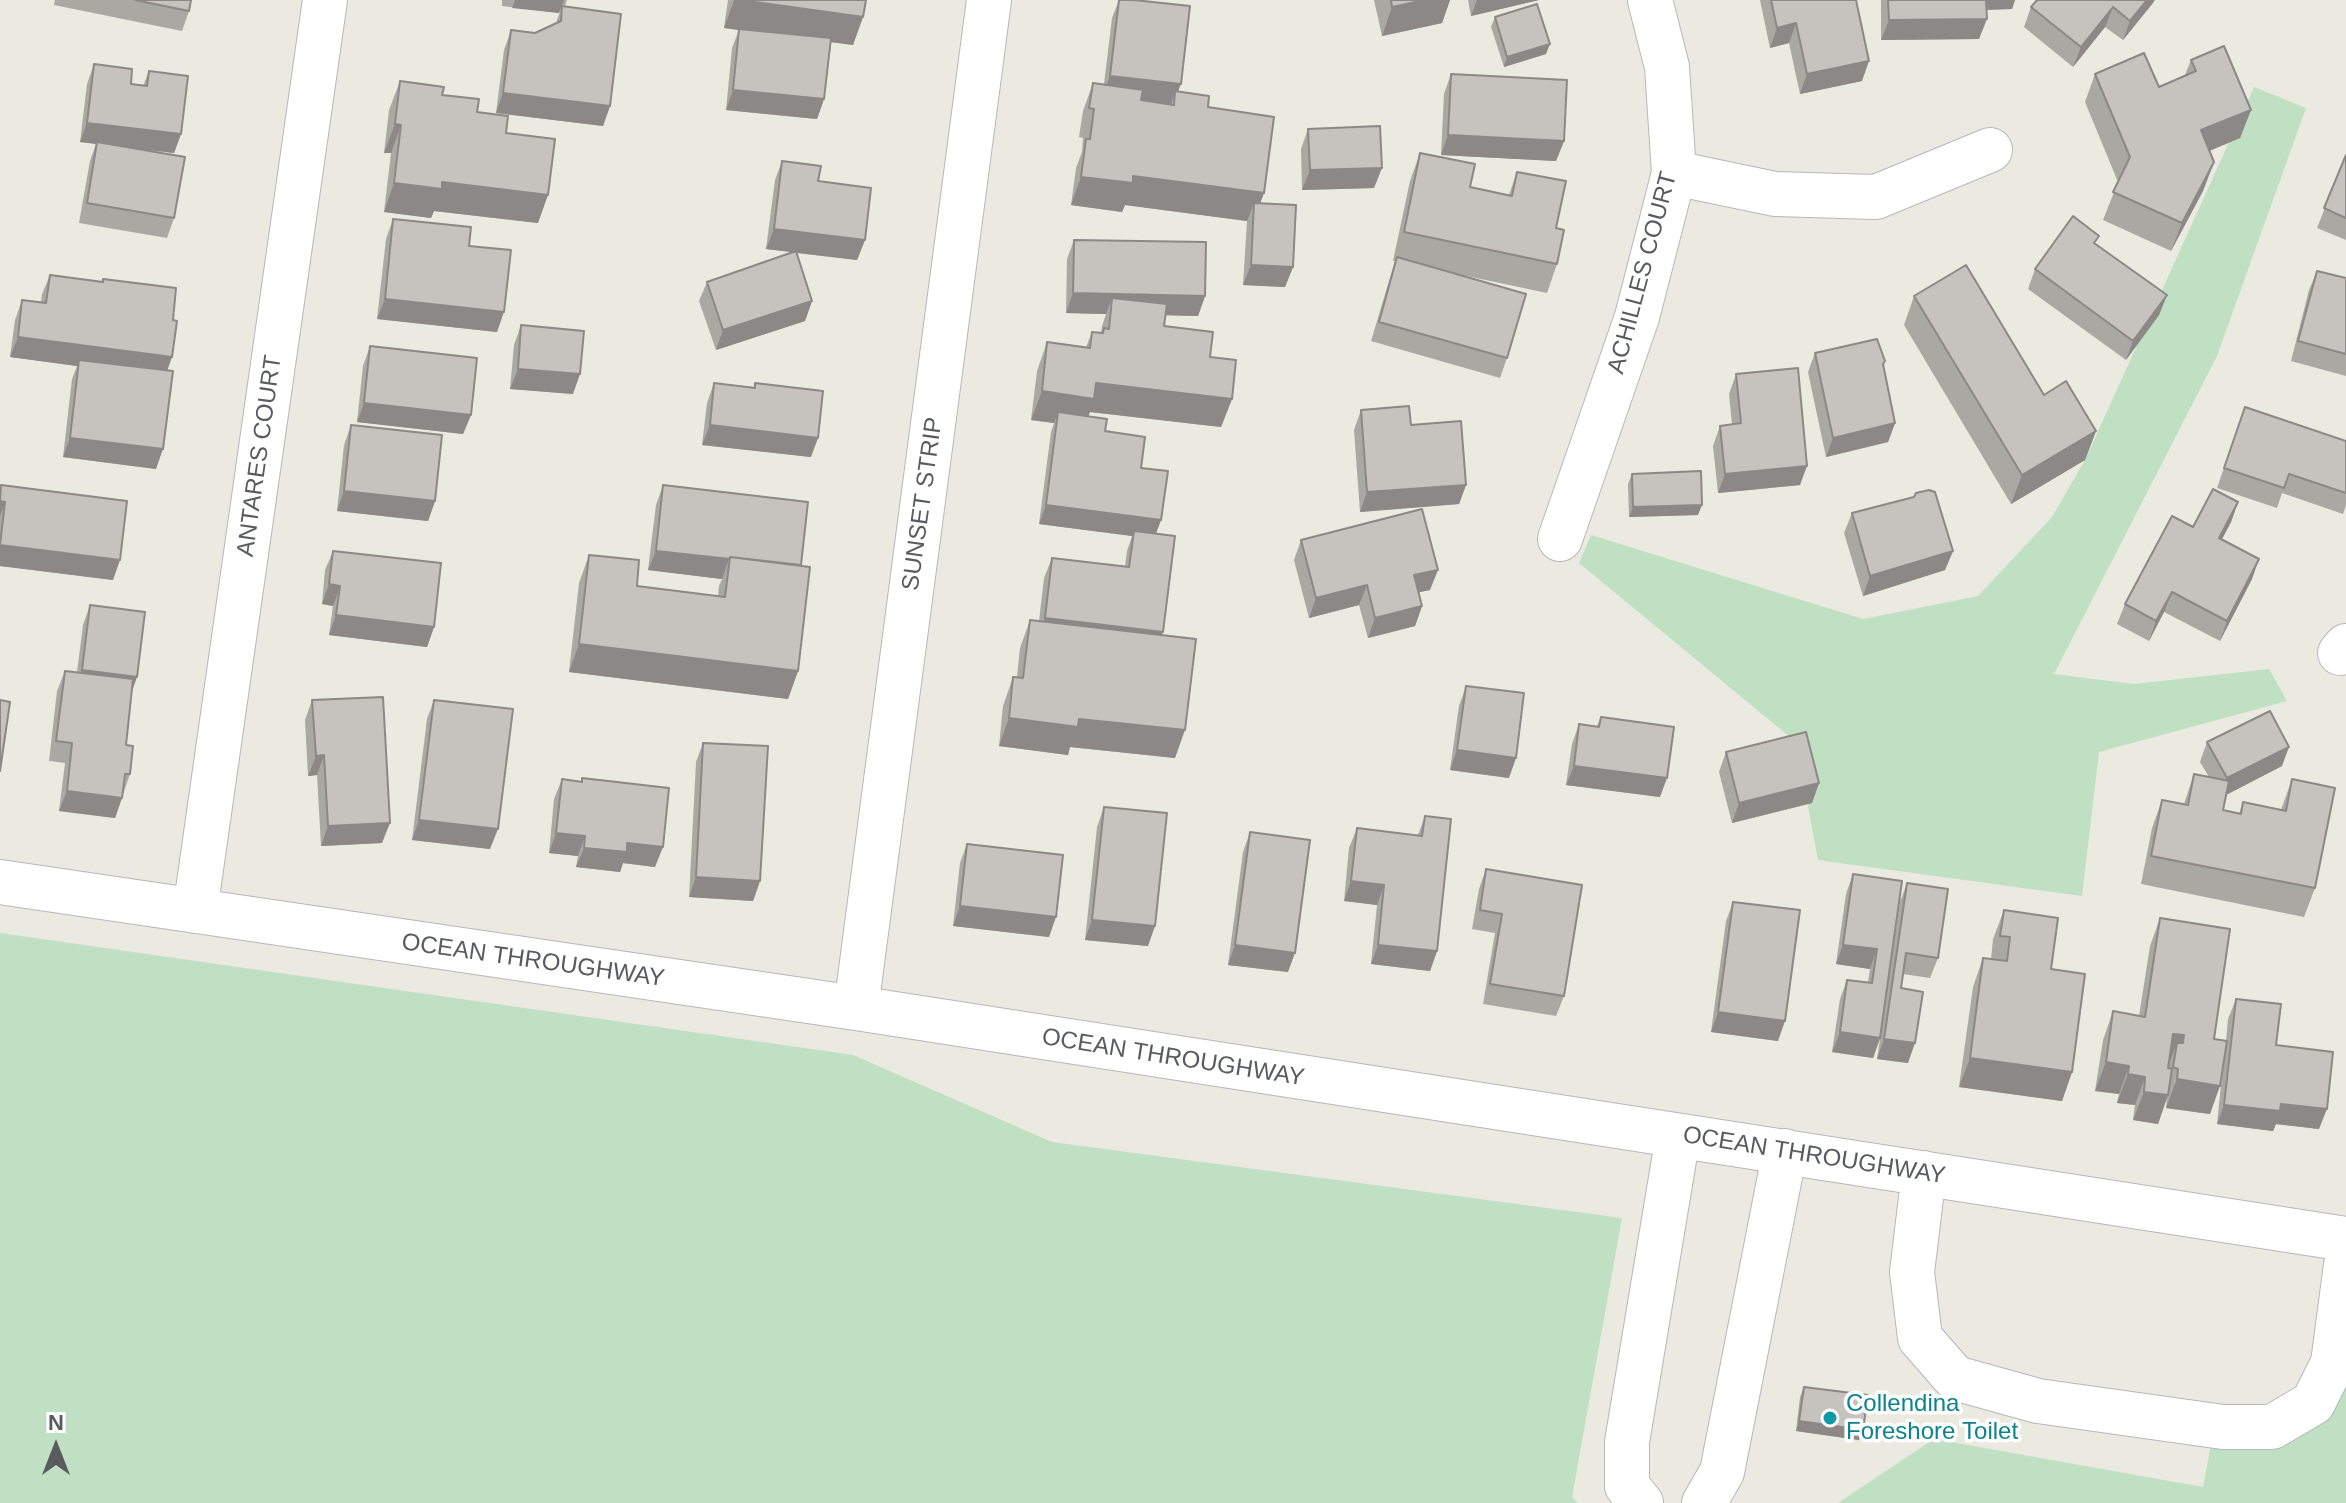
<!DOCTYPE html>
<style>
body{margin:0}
#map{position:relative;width:2346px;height:1503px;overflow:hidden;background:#eaeae0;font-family:Helvetica,sans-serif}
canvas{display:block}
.north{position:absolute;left:16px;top:1407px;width:80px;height:80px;-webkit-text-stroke:6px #fff;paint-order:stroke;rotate:0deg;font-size:22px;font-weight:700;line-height:32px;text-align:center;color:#595b60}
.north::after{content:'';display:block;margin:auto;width:28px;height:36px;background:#595b60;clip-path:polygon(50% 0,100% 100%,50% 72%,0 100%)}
</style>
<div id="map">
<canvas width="2346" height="1503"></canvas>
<div class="north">N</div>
</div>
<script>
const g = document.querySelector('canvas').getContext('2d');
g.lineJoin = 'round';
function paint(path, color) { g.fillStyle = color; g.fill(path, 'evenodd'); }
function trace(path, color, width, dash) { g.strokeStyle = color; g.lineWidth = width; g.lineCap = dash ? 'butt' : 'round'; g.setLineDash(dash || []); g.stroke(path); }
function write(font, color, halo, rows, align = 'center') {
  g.font = font + ' Helvetica,sans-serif'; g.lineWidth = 7; g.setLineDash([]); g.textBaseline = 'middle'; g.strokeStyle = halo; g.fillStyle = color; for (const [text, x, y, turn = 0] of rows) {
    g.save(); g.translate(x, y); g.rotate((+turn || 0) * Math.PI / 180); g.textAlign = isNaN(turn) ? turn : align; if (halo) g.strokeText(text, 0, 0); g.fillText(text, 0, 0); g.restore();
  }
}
const green = new Path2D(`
 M2254 87 2306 108 2217 356 2054 674 2134 684 2269 669 2287 701 2099 752 2082 896 1818 860 1796 742 1579 563 1591 535 1863 619 1978 596 2052 517 2085 460Z
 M0 933 853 1055 1052 1142 1622 1218 1572 1497 1578 1503H0Z
 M2346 1386V1503H1838L1934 1439 2203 1487 2211 1444 2281 1448Z`);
const minor = new Path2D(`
 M1674 173 1775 194 1876 197 1990 150
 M1560 539 1637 317 1674 173 1667 67 1650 0
 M2340 653 2346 646
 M0 882 856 1008 2346 1239
 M195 911 325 0
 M856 1008 989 0
 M1924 1173 1912 1272 1920 1338 1955 1378 2038 1401 2223 1427H2272L2313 1403 2333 1363 2346 1265
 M1641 1503 1627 1486V1442L1678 1136
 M1704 1503 1722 1472 1785 1151`);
const wall = new Path2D(`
 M55 0H191L189 11 182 31 54 5Z
 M502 0H567L565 6H562L559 13 502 6Z
 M728 0H866L863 17 853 45 831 42 824 99 817 119 726 110 732 48 739 30 724 28Z
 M1119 0 1178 92 1208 107 1264 193 1260 203 1293 267 1285 287 1243 285 1247 221 1125 205 1122 212 1071 205 1076 168 1082 152 1083 138 1079 137 1083 111 1093 83 1104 84 1112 18Z
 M1374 0H1450L1442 23 1382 36Z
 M1468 0H1539L1471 16Z
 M1760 0H1856L1862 81 1800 94 1789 43 1770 48Z
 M1881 0H2015L2012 9 1986 10 1979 39 1881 40Z
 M2154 2 2123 40 2105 27 2073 67 2024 27 2031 7Z
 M562 6 610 106 603 126 496 113 504 50 511 30 535 33 556 23Z
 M1495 17 1546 54 1504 67 1491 27Z
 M2191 60 2251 110 2240 138 2209 151 2214 162 2203 191 2171 251 2103 220 2118 182 2085 102 2095 74 2159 87 2185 75Z
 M94 64 131 84 143 86 149 71 181 134 174 153 149 150 174 218 167 238 79 223 90 161 96 144 80 142 87 84Z
 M1451 74 1564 141 1556 161 1441 155 1444 94Z
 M400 81 442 95 477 112 506 133 538 223 434 211 431 218 384 212 391 153H384L389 110Z
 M1308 129 1374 188 1302 190 1301 149Z
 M1420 153 1470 187 1509 195 1517 172 1556 228 1557 264 1547 293 1457 274 1507 358 1500 378 1371 341 1395 261H1393L1410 181Z
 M2346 155V240L2317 228Z
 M782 161 818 181 865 240 857 260 796 253 812 301 805 321 716 350 699 301 707 282 793 252 766 249 775 180Z
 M393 219 469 246 497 332 377 319 386 239Z
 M1074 240 1205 296 1198 316 1165 315 1164 326 1210 357 1232 399 1221 427 1090 412 1088 416 1141 468 1161 520 1156 533 1162 635 1175 758 1070 747 1068 755 999 746 1003 706 1013 677H1017L1020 648 1030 620 1039 621 1044 578 1052 558 1125 567 1127 551 1132 536 1039 524 1051 432 1054 423 1031 420 1037 371 1047 342 1086 347 1092 332 1101 333 1102 326 1106 314 1066 313 1067 259Z
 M2096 244 2167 295 2159 315 2126 360 2028 289 2035 269Z
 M2317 271 2346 278V376L2291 361 2309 290Z
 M50 275 102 282 103 279 167 370 156 469 63 457 72 379 77 366 10 357 15 320 22 300 41 303 42 294Z
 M1914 296 2044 395 2096 431 2085 460 2011 504 1904 325Z
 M521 325 573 394 510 389 514 345Z
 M370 346 471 415 463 434 357 422 363 366Z
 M1815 353 1883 365 1895 423 1888 442 1826 457 1808 372Z
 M1736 374 1800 485 1718 493 1713 446 1720 426 1732 424 1729 394Z
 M714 383 754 387 755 383 811 457 702 445 707 403Z
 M2245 407 2346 441V505L2343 514 2282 493 2277 508 2217 488Z
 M1361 410 1411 425 1466 485 1459 504 1360 512 1354 430Z
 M351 425 435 501 428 521 337 511 344 445Z
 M1632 474 1698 515 1629 517 1628 484Z
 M1 485 113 580 0 566V489Z
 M663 485 801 565 798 671 788 699 569 672 579 583 589 555 637 586 718 596 719 586 722 579 648 570 656 505Z
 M2238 502 2231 522 2222 539 2252 579 2220 641 2164 612 2149 641 2117 624 2125 604 2193 527Z
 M1852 513 1953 551 1945 570 1863 596 1844 533Z
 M1301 540 1430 590 1418 592 1422 606 1415 626 1368 638 1359 605 1309 618 1294 560Z
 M333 551 434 627 427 647 329 635 333 606 322 604 325 570Z
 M90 605 132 692 126 745 130 774 115 818 59 811 65 763 49 761 57 691 65 671 77 672 83 625Z
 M1466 686 1509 778 1450 770 1459 706Z
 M312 700 382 843 321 846 317 775 308 776 305 720Z
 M434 700 490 849 412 840 427 719Z
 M1601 717 1660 797 1566 785 1572 744 1579 724 1597 726Z
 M2207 742 2282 766 2226 795 2223 810 2239 814 2243 802 2281 810 2292 779 2315 888 2304 917 2141 884 2152 828 2162 800 2184 804 2194 774 2209 777 2200 762Z
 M703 743 760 881 753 901 689 897 696 762Z
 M1726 752 1819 783 1812 803 1732 823 1719 772Z
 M582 778 655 867 623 863 620 872 576 867 578 856 549 853 554 799 562 779 581 781Z
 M1104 807 1148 946 1085 940 1097 827Z
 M1425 816 1437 951 1430 971 1371 964 1377 905 1344 901 1349 848 1357 828 1418 835Z
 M1250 832 1288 972 1228 965 1243 852Z
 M967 844 1049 937 953 926 960 863Z
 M1486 869 1564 996 1556 1016 1483 1004 1495 933 1472 929 1479 889Z
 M1853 874 1902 881 1883 1016 1900 902 1907 883 1938 958 1930 978 1903 974 1901 988 1908 1063 1877 1059 1880 1039 1873 1058 1832 1052 1840 999 1847 980 1868 982 1870 969 1836 964 1846 894Z
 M1733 902 1778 1041 1711 1032 1726 921Z
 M2004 910 2051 969 2072 1072 2062 1101 1959 1087 1973 987 1983 958 1991 959 1993 939Z
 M2160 918 2214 1039 2226 1041 2228 1019 2236 999 2276 1045 2319 1129 2276 1124 2273 1131 2217 1124 2223 1065 2210 1114 2166 1108 2167 1097 2158 1124 2133 1120 2135 1105 2117 1103 2119 1094 2095 1091 2103 1040 2113 1011 2139 1016 2150 946Z
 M1804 1387 1863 1430 1859 1440 1796 1431 1800 1397Z`);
const shadedWall = new Path2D(`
 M515 0H564L559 13 512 8Z
 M734 0H741L863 17 853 45 724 28Z
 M1425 0H1450L1442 23 1382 36 1392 7Z
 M1477 0H1539L1471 16Z
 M1982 0H2015L2012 9 1979 10Z
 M2147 0H2155L2123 40 2130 21Z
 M2113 7 2105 27 2073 67 2081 47Z
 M1987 19 1979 39 1881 40 1889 20Z
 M1796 23 1789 43 1770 48 1777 28Z
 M1550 44 1546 54 1504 67 1507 57Z
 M1869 61 1862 81 1800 94 1807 74Z
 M1110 76 1181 84 1174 102 1175 91 1171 104 1103 95Z
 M733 90 824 99 817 119 726 110Z
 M503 93 610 106 603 126 496 113Z
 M2251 110 2240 138 2190 159 2201 130Z
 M87 123 181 134 174 153 80 142Z
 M395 124 401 125 391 153H384Z
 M1448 135 1564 141 1556 161 1441 155Z
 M2214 162 2203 191 2171 251 2182 223Z
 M1382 168 1374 188 1302 190 1310 170Z
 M1133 176 1264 193 1253 222 1254 203 1247 221 1125 205 1122 212 1071 205 1081 177Z
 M442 182 548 195 538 223 434 211 431 218 384 212 394 183Z
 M774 229 865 240 857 260 766 249Z
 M1251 265 1293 267 1285 287 1243 285Z
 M1073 293 1205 296 1198 316 1110 314 1112 298 1106 314 1066 313Z
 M2167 295 2159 315 2126 360 2133 341Z
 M385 299 504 312 497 332 377 319Z
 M812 301 805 321 716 350 723 330Z
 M18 337 172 357 165 377 79 360 77 366 10 357Z
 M518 369 580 374 573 394 510 389Z
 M1096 383 1232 399 1221 427 1090 412 1084 427 1058 412 1054 423 1031 420 1042 391Z
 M364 403 471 415 463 434 357 422Z
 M1895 423 1888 442 1826 457 1833 438Z
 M710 425 818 438 811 457 702 445Z
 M2096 431 2085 460 2011 504 2022 475Z
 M70 438 163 449 156 469 63 457Z
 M1807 466 1800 485 1718 493 1725 474Z
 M1466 485 1459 504 1360 512 1367 492Z
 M344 491 435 501 428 521 337 511Z
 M0 501 5 502 0 516Z
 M2238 502 2231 522 2212 558 2219 538Z
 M1046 505 1161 520 1154 539 1134 531 1132 536 1039 524Z
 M1702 505 1698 515 1629 517 1633 507Z
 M0 545 120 560 113 580 0 566Z
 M656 551 729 559 722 579 648 570Z
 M1953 551 1945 570 1863 596 1870 576Z
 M2259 559 2252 579 2220 641 2227 621Z
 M1438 570 1430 590 1407 595 1414 575Z
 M329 584 340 586 333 606 322 604Z
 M1367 585 1359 605 1309 618 1316 598Z
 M2172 592 2164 612 2149 641 2156 621Z
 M1422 606 1415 626 1368 638 1375 618Z
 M336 615 434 627 427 647 329 635Z
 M1045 618 1163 632 1155 652 1038 637Z
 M579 644 798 671 788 699 569 672Z
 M82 670 137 677 130 697 74 690Z
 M1009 718 1079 719 1185 730 1175 758 1070 747 1068 755 999 746Z
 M2289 747 2282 766 2220 798 2227 778Z
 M1457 750 1516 758 1509 778 1450 770Z
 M324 755 317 775 308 776 316 756Z
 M1574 766 1667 778 1660 797 1566 785Z
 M1819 783 1812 803 1732 823 1739 803Z
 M67 791 122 798 115 818 59 811Z
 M419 820 498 829 490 849 412 840Z
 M390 823 382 843 321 846 328 826Z
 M556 833 585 836 578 856 549 853Z
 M627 843 663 847 655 867 623 863 620 872 576 867 584 848Z
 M696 877 760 881 753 901 689 897Z
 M1351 881 1384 885 1377 905 1344 901Z
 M960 906 1056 917 1049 937 953 926Z
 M1092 920 1155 926 1148 946 1085 940Z
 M1235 945 1295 953 1288 972 1228 965Z
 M1378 945 1437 951 1430 971 1371 964Z
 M1843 945 1877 949 1870 969 1836 964Z
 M1718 1012 1785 1021 1778 1041 1711 1032Z
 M1840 1032 1880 1038 1873 1058 1832 1052Z
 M2173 1034 2184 1035 2174 1063 2177 1043 2169 1063Z
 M1884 1039 1915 1043 1908 1063 1877 1059Z
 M1970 1058 2072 1072 2062 1101 1959 1087Z
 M2106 1062 2129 1066 2119 1094 2095 1091Z
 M2128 1074 2145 1077 2135 1105 2117 1103Z
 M2177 1079 2220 1086 2210 1114 2166 1108Z
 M2144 1092 2168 1095 2158 1124 2133 1120Z
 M2281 1104 2327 1109 2319 1129 2276 1124 2273 1131 2217 1124 2224 1105Z
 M1799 1421 1863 1430 1859 1440 1796 1431Z`);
const building = new Path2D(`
 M135 0H191L189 11Z
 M741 0H866L863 17Z
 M1119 0H1134L1190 6 1181 84 1110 76Z
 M1391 0H1425L1392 7Z
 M1771 0H1856L1869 61 1807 74 1796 23 1777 28Z
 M1888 0H1986L1987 19 1889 20Z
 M2037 0H2147L2130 21 2113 7 2081 47 2031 7Z
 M1537 4 1550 44 1507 57 1495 17Z
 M562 6 621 14 610 106 503 93 511 30 535 33 561 21Z
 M739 29 831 38 824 99 733 90Z
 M2224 46 2251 110 2201 130 2214 162 2182 223 2113 192 2130 157 2095 74 2144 53 2159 87 2196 71 2191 60Z
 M94 64 132 69 131 84 147 86 149 71 188 76 181 134 87 123Z
 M1451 74 1567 80 1564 141 1448 135Z
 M400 81 444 87 442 95 479 99 477 112 508 116 506 133 555 139 548 195 442 182V189L394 183 401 125 395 124Z
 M1093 83 1143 90 1141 100 1174 105 1175 91 1209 96 1208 107 1274 117 1264 193 1133 176V183L1081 177 1086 139H1090L1094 109 1089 108Z
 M1380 126 1382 168 1310 170 1308 129Z
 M97 142 185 157 174 218 87 203Z
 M1420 153 1475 164 1470 187 1512 196 1517 172 1566 181 1556 228 1564 230 1557 264 1404 232Z
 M2346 155V218L2324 208Z
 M782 161 821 166 818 181 871 188 865 240 774 229Z
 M1254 203 1296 205 1293 267 1251 265Z
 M2073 216 2099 236 2094 243 2167 295 2133 341 2035 269Z
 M393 219 471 227 469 246 511 250 504 312 385 299Z
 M1074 240 1206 242 1205 296 1073 293Z
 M796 251 812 301 723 330 707 282Z
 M1397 257 1526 294 1507 358 1379 322Z
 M1966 265 2044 395 2066 381 2096 431 2022 475 1914 296Z
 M2317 271 2346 278V354L2298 341Z
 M50 275 103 282V279L176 288 173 320 177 321 172 357 18 337 22 300 46 303Z
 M1112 298 1167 304 1164 326 1213 332 1210 357 1236 360 1232 399 1096 383 1094 399 1042 391 1047 342 1090 348 1092 332 1103 333 1104 328 1109 329Z
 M521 325 584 331 580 374 518 369Z
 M1877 339 1885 361 1883 364 1895 423 1833 438 1815 353Z
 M370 346 477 358 471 415 364 403Z
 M79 360 173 371 163 449 70 438Z
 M1798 368 1807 466 1725 474 1720 426 1741 423 1736 374Z
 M714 383 755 388V383L823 391 818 438 710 425Z
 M1409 406 1411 425 1461 421 1466 485 1367 492 1361 410Z
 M2245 407 2346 441V493L2289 474 2284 488 2224 468Z
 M1058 412 1107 419 1105 431 1145 437 1141 468 1168 471 1161 520 1046 505Z
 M351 425 442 435 435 501 344 491Z
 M1701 471 1702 505 1633 507 1632 474Z
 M1 485 127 501 120 560 0 545 5 502 0 501Z
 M663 485 808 502 801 565 730 557V559L656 551Z
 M2213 489 2238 502 2219 538 2259 559 2227 621 2172 592 2156 621 2125 604 2172 516 2193 527Z
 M1929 490 1935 492 1953 551 1870 576 1852 513 1914 497 1916 493Z
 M1422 509 1438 570 1414 575 1422 606 1375 618 1367 585 1316 598 1301 540Z
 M1134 531 1175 536 1163 632 1045 618 1052 558 1129 567Z
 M333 551 441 563 434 627 336 615 340 586 329 584Z
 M589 555 639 560 637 586 725 597 730 557 810 567 798 671 579 644Z
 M90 605 145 612 137 677 82 670Z
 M1030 620 1196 639 1185 730 1079 719 1078 727 1009 718 1013 677 1023 678Z
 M65 671 133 679 126 745 133 746 130 774H125L122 798 67 791 72 743 56 741Z
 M1466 686 1524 693 1516 758 1457 750Z
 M383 697 390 823 328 826 324 755 316 756 312 700Z
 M0 700 10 702 0 771Z
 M434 700 513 709 498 829 419 820Z
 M2270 711 2289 747 2227 778 2207 742Z
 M1601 717 1674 727 1667 778 1574 766 1579 724 1599 727Z
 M1806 732 1819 783 1739 803 1726 752Z
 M703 743 768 746 760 881 696 877Z
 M2194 774 2229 781 2223 810 2241 814 2243 802 2286 811 2292 779 2335 788 2315 888 2151 856 2162 800 2188 805Z
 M582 778 669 788 663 847 627 843V852L584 848 585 836 556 833 562 779 582 782Z
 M1104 807 1167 813 1155 926 1092 920Z
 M1425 816 1451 819 1437 951 1378 945 1384 885 1351 881 1357 828 1422 836Z
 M1250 832 1310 840 1295 953 1235 945Z
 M967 844 1063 855 1056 917 960 906Z
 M1486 869 1582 885 1564 996 1490 984 1502 914 1480 910Z
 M1853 874 1902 881 1880 1038 1840 1032 1847 980 1872 983 1877 949 1843 945Z
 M1907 883 1948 889 1938 958 1906 953 1901 988 1923 992 1915 1043 1884 1039Z
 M1733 902 1800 910 1785 1021 1718 1012Z
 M2004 910 2058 918 2051 969 2085 974 2072 1072 1970 1058 1983 958 2007 961 2010 937 2000 936Z
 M2160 918 2230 929 2214 1039 2227 1041 2220 1086 2177 1079 2178 1069 2173 1067 2177 1043H2183L2184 1035 2173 1034 2168 1068 2172 1069 2168 1095 2144 1092 2145 1077 2128 1074 2129 1066 2106 1062 2113 1011 2145 1017Z
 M2236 999 2281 1004 2276 1045 2333 1052 2327 1109 2281 1104 2280 1111 2224 1105Z
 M1804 1387 1868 1395 1863 1430 1799 1421Z`);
const markers = [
 [1830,1418,8,"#0f9aa8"]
];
const streetNames = [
 ["ACHILLES COURT",1643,273,-75],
 ["ANTARES COURT",260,456,-82],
 ["SUNSET STRIP",923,504,-82],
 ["OCEAN THROUGHWAY",533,961,8],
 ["OCEAN THROUGHWAY",1173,1058,9],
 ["OCEAN THROUGHWAY",1814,1156,9]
];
const cultureNames = [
 ["Collendina",1846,1404],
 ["Foreshore Toilet",1846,1432]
];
paint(green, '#bfe0c3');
trace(minor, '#b6b7bc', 46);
trace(minor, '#fff', 44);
paint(wall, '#aaa8a3');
paint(shadedWall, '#8b8885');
paint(building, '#c6c3be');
trace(building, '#8b8885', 2);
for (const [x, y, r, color] of markers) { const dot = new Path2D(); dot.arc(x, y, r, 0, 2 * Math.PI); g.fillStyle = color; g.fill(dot); trace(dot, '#fff', 3); }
write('24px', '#595b60', '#fff', streetNames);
write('24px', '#0d838f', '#fff', cultureNames, 'left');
</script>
